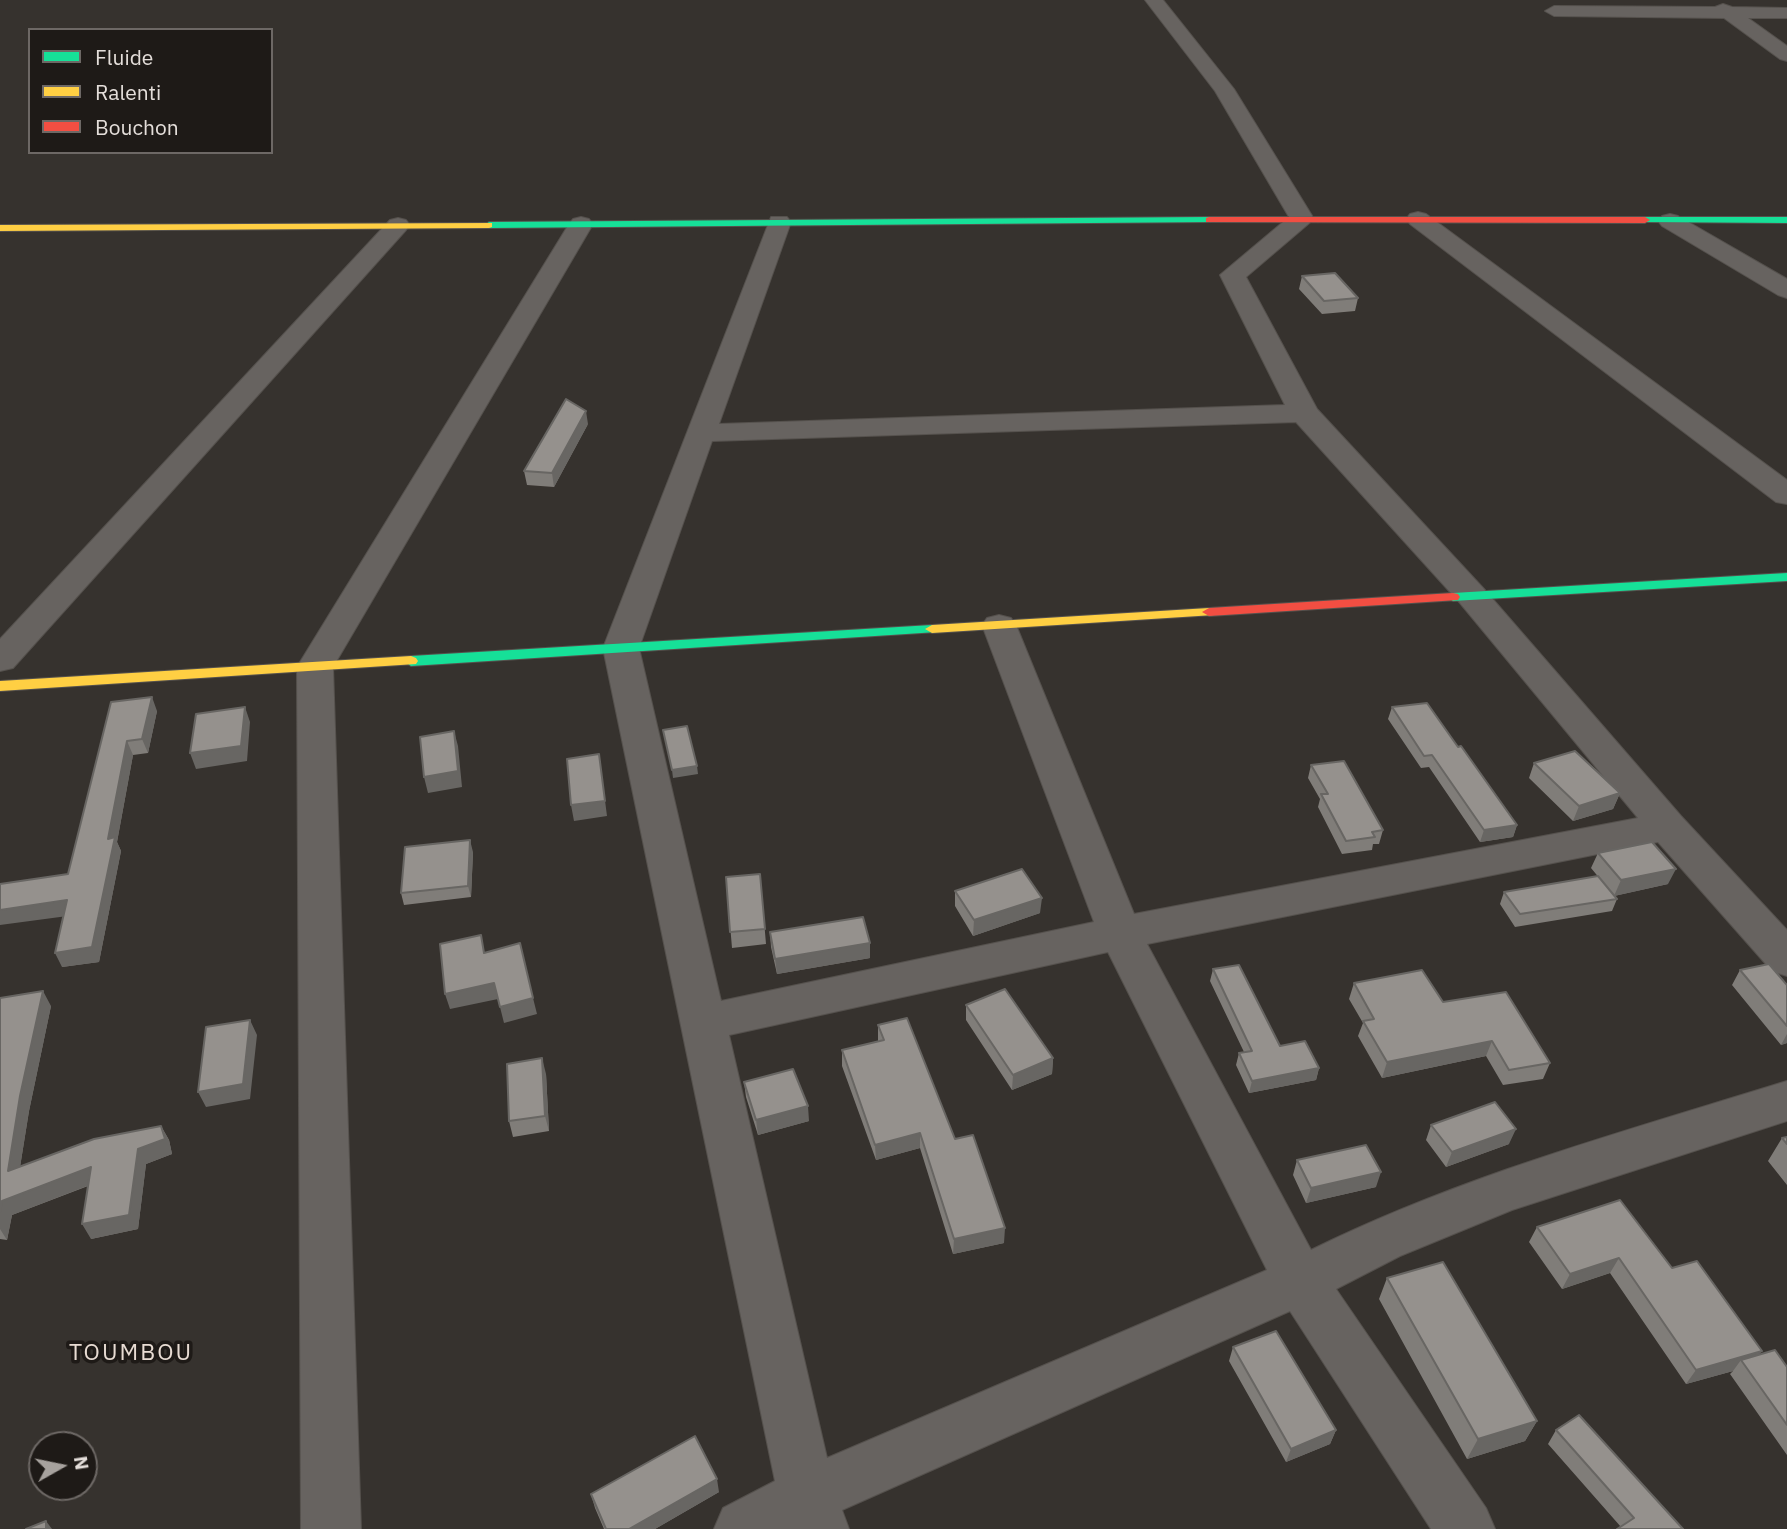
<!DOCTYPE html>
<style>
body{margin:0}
#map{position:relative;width:1787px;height:1529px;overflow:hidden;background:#36322e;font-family:"IBM Plex Sans",sans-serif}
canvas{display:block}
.legend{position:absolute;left:28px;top:28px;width:245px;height:126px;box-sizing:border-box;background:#1e1a17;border:2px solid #6d6865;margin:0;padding:9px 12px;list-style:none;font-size:21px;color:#e4deda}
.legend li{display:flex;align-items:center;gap:14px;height:35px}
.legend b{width:35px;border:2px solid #6d6865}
.north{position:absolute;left:28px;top:1431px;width:70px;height:70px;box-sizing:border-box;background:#1e1a17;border:2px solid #6d6865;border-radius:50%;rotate:81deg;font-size:19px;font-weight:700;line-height:28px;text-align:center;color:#e4deda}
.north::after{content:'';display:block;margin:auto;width:24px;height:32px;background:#a7a29e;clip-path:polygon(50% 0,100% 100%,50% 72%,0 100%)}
</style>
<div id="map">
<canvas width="1787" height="1529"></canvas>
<ul class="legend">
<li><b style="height:9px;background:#16e098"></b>Fluide</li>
<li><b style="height:9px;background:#ffcf43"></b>Ralenti</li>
<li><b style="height:9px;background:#f24e42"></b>Bouchon</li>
</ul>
<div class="north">N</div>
</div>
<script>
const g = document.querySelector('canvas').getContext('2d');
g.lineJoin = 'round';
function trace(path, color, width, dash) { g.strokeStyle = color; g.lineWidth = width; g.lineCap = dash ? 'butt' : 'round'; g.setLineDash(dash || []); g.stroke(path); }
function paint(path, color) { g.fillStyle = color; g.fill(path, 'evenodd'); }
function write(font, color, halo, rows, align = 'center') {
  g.font = font + ' "IBM Plex Sans",sans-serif'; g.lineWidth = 7; g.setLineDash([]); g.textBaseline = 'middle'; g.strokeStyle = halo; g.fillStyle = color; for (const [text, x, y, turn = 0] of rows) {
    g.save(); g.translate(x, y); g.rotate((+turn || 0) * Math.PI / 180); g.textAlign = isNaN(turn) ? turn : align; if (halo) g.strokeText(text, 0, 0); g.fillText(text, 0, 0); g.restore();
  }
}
const street = new Path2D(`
 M1145 0H1163L1234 89 1314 219 1246 277 1317 409 1484 589 1681 816 1787 930V976L1772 971 1658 842 1147 944 1311 1250C1463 1175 1626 1131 1787 1081V1121L1512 1210 1400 1256 1336 1289 1486 1508 1495 1529H1431L1290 1311 842 1510 849 1529H714L723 1508 775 1481 603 648 771 217H787L791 222 719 424 1285 405 1220 275 1289 217 1215 91ZM1296 422 1460 603 1638 818 1134 914 1016 625 1011 618 999 615 987 618 982 625 1094 922 721 1001 639 648 712 441ZM1108 952 1267 1270 827 1458 729 1035Z
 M1723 4 1732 7 1787 8V18H1748L1787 46V61L1780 59 1724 18 1554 16 1545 11 1554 6 1715 7Z
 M1418 212 1426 214 1787 480V504L1776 502 1410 224 1406 219 1410 214Z
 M1670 214 1678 216 1787 279V298L1778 295 1662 226 1658 221 1662 216Z
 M581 217 589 219 593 224 333 667 361 1529H301L297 667 569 224 573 219Z
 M398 218 406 220 410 225 406 230 13 668 0 671V639L390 220Z`);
const fast = new Path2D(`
 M1209 217 1212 218V222L489 228 484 225 489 222Z
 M1645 217H1787V223L1642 222V218Z
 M1787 573V581L1453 601 1446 597 1453 593Z
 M932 625 939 629 937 632 411 666 404 661 411 656Z`);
const slow = new Path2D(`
 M492 223V227L489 228 0 231V225Z
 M1209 608 1216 612 1214 615 932 633 925 629 932 625Z
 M411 656 416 658 418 661 416 664 0 691V681Z`);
const jam = new Path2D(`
 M1209 217H1645L1650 220 1645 223 1206 222V218Z
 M1453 593 1458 594 1460 597 1458 600 1209 616 1202 612 1209 608Z`);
const wall = new Path2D(`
 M1302 276 1358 298 1355 311 1322 314 1299 289Z
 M588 424 554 487 527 485 524 471Z
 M111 702 157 711 148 753 133 755 117 842 121 851 99 962 62 967 63 916Z
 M1392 707 1458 747 1517 825 1513 837 1480 842 1429 767 1421 768 1388 719Z
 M1534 763 1620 793 1613 809 1573 821 1529 778Z
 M1311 765 1383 830 1379 844H1373L1372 850 1342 854 1318 807 1320 799 1308 778Z
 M473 852 471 897 404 905 401 893Z
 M1598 853 1668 884 1614 896 1617 899 1612 911 1515 927 1500 904 1504 892 1605 885 1591 868Z
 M760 874 766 944 732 948 726 877Z
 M955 891 1040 913 973 936 955 906Z
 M770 932 870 943V958L777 974 771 947Z
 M1213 969 1280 1046 1319 1068 1316 1080 1249 1093 1236 1065 1239 1053 1244 1052 1210 981Z
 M1740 970 1787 985V1043L1781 1045 1732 985Z
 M1354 983 1443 1002 1550 1063 1543 1079 1503 1085 1486 1056 1382 1078 1358 1036 1363 1023 1349 999Z
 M0 998 51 1006 29 1111 20 1167 161 1126 169 1140 172 1154 146 1164 138 1229 91 1239 88 1186 12 1215 7 1240 0 1239Z
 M966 1005 1053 1058 1052 1074 1012 1090 966 1020Z
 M878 1025 955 1139 1004 1243 953 1254 920 1148 876 1160 842 1066V1050L878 1041Z
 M546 1074 549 1131 513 1137 509 1121Z
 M744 1082 809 1121 758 1135 746 1097Z
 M1431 1125 1509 1144 1446 1167 1426 1140Z
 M1787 1137V1185L1768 1161 1782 1138Z
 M1297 1160 1376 1187 1306 1203 1293 1175Z
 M1537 1227 1672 1268 1759 1355 1787 1367V1455L1730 1374 1733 1371 1686 1384 1610 1273 1562 1289 1529 1242Z
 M1387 1278 1537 1421 1525 1441 1467 1459 1379 1299Z
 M1233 1347 1336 1430 1330 1444 1286 1462 1229 1361Z
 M1556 1430 1683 1529 1621 1527 1548 1444Z
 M719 1492 655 1529H604L595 1508 591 1494Z`);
const shadedWall = new Path2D(`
 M586 411 588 424 554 487 552 473Z
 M152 697 157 711 148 753 142 739Z
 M245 707 250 722 247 761 196 769 190 753Z
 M454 731 458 746 462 787 428 793 424 777Z
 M127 741 133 755 117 842 121 851 99 962 62 967 55 953 108 839Z
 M599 754 607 816 574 821 571 805Z
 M697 766 698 774 673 778 672 770Z
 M1620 793 1613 809 1573 821 1579 806Z
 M1517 825 1513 837 1480 842 1484 830Z
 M470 840 473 852 471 897 468 886Z
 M1676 869 1668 884 1614 896 1621 880Z
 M1042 898 1040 913 973 936 974 920Z
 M67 900 75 915 0 925V910Z
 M870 943V958L777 974 775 959Z
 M494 983 498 999 450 1009 445 994Z
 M43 991 51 1006 29 1111 17 1186 8 1171 20 1096Z
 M533 998 537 1014 504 1023 500 1007Z
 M250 1020 257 1035 250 1099 206 1107 198 1092Z
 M1787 1034V1043L1781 1045Z
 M1492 1041 1486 1056 1382 1078 1387 1062Z
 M542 1058 546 1074 549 1131 545 1116Z
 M1053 1058 1052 1074 1012 1090 1013 1075Z
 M1319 1068 1316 1080 1249 1093 1252 1081Z
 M808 1106 809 1121 758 1135 756 1120Z
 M161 1126 169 1140 172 1154 146 1164 138 1229 91 1239 82 1224 138 1149Z
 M1516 1129 1509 1144 1446 1167 1452 1152Z
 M920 1133V1148L876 1160 875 1145Z
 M91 1167 100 1181 12 1215 7 1240 0 1229V1212L2 1201Z
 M1381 1172 1376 1187 1306 1203 1311 1188Z
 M1005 1228 1004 1243 953 1254 954 1239Z
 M1619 1258 1610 1273 1562 1289 1570 1274Z
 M1762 1351 1751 1365 1741 1360 1733 1371 1686 1384 1696 1370Z
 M1537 1421 1525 1441 1467 1459 1478 1439Z
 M1336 1430 1330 1444 1286 1462 1291 1449Z
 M717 1479 719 1492 655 1529H629Z
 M46 1521 52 1529H46Z`);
const building = new Path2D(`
 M1335 273 1358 298 1324 301 1302 276Z
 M566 399 586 411 552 473 524 471Z
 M152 697 142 739 127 741 108 839 115 837 92 947 55 953 67 900 0 910V884L68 874 111 702Z
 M1427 703 1458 747 1461 746 1517 825 1484 830 1432 755 1424 756 1392 707Z
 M245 707 241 746 190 753 196 714Z
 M687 726 697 766 672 770 663 730Z
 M454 731 458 771 424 777 420 737Z
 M1575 751 1620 793 1579 806 1534 763Z
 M599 754 605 801 571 805 567 759Z
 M1344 761 1383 830 1372 832 1375 837 1346 841 1321 794H1328L1311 765Z
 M470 840 468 886 401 893 405 847Z
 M1652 842 1676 869 1621 880 1598 853Z
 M1022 869 1042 898 974 920 955 891Z
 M760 874 765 929 730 932 726 877Z
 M1598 876 1617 899 1520 914 1504 892Z
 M863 917 870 943 775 959 770 932Z
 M481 935 484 953 520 943 533 998 500 1007 494 983 445 994 440 944Z
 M1769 964 1787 985V1026L1740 970Z
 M1239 965 1280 1046 1305 1041 1319 1068 1252 1081 1239 1053 1252 1051 1213 969Z
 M1422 970 1443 1002 1506 992 1550 1063 1509 1070 1492 1041 1387 1062 1363 1021 1374 1019 1354 983Z
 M1005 989 1053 1058 1013 1075 966 1005Z
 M43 991 20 1096 8 1171 94 1139 161 1126 165 1139 138 1149 129 1215 82 1224 91 1167 2 1201 0 1212V998Z
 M907 1018 955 1139 973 1135 1005 1228 954 1239 920 1133 875 1145 842 1050 884 1040 878 1025Z
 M250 1020 243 1084 198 1092 206 1027Z
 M542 1058 545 1116 509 1121 507 1064Z
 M793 1069 808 1106 756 1120 744 1082Z
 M1495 1102 1516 1129 1452 1152 1431 1125Z
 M1787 1137V1144L1782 1138Z
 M1366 1145 1381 1172 1311 1188 1297 1160Z
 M1620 1200 1672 1268 1697 1261 1762 1351 1696 1370 1619 1258 1570 1274 1537 1227Z
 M1443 1262 1537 1421 1478 1439 1387 1278Z
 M1276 1331 1336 1430 1291 1449 1233 1347Z
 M1775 1350 1787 1367V1425L1741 1360Z
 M1579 1415 1683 1529H1617L1634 1518 1556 1430Z
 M695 1436 717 1479 629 1529H606L591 1494Z
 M46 1521V1529H26Z`);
const nearNeighbourhoodnames = [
 ["TOUMBOU",131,1353]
];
trace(street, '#55514d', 2);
trace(fast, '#55514d', 2);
trace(slow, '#55514d', 2);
trace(jam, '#55514d', 2);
paint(street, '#676360');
paint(fast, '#16e098');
paint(slow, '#ffcf43');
paint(jam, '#f24e42');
paint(wall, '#807d79');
paint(shadedWall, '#686663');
paint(building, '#95918d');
trace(building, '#686663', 2);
g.letterSpacing = '2px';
write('23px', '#e8dcd3', '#1e1a17', nearNeighbourhoodnames);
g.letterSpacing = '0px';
</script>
